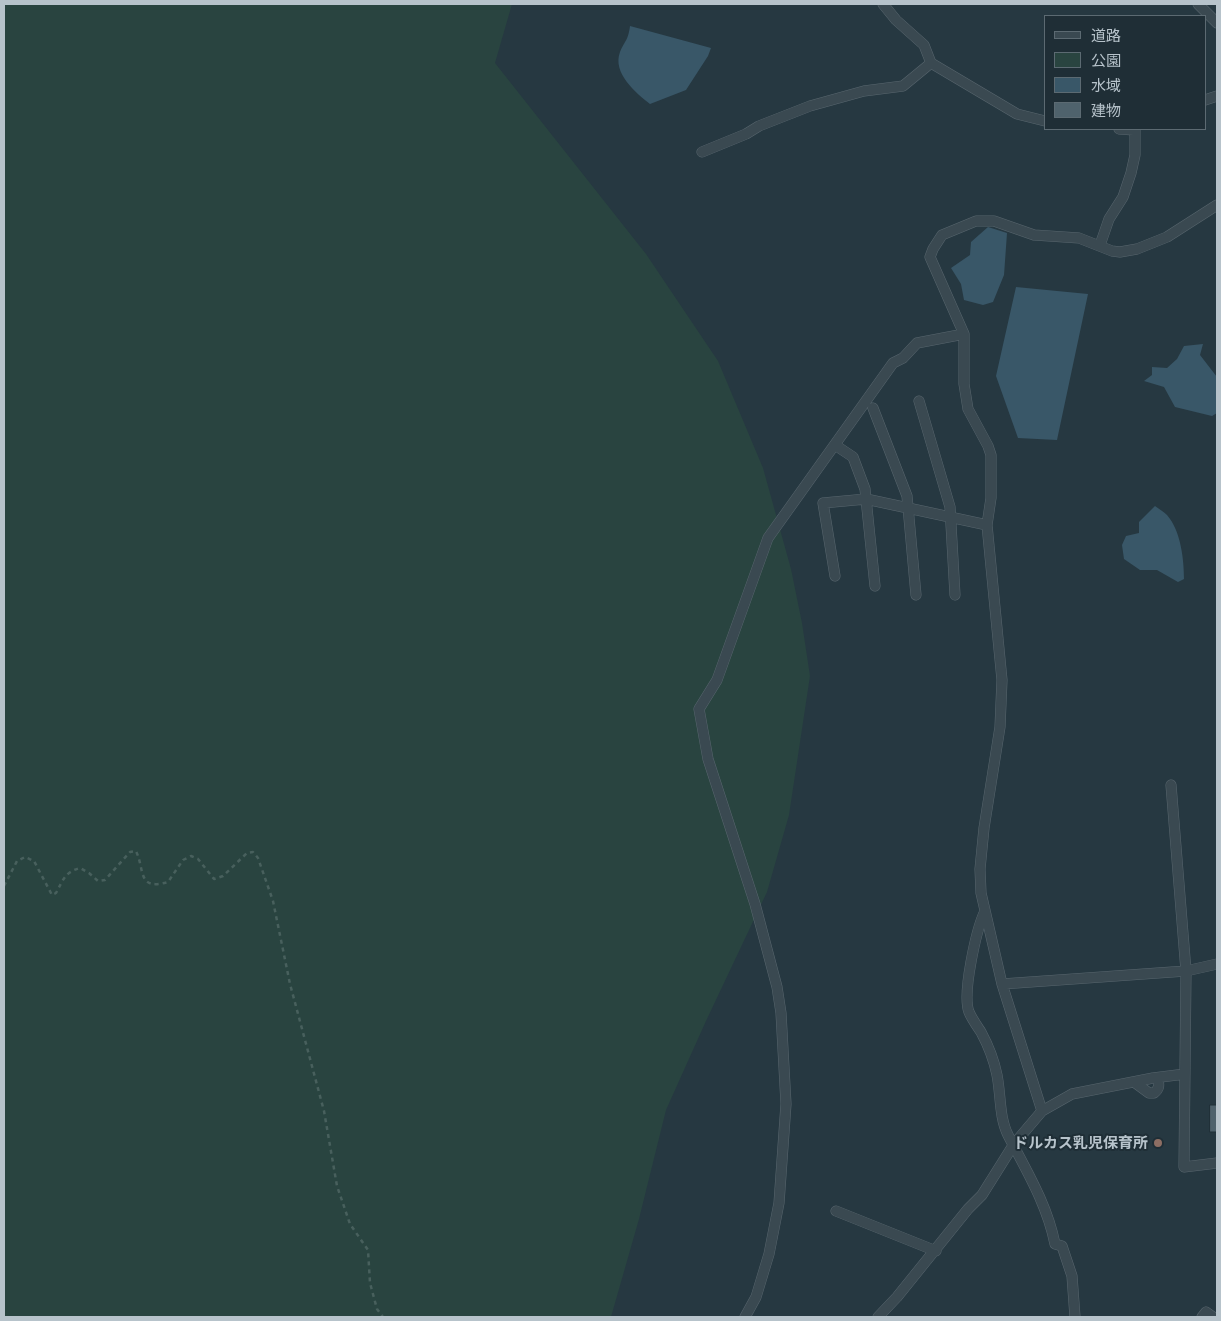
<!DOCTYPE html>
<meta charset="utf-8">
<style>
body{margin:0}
#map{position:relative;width:1221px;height:1321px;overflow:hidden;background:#263841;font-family:Mulish,"Noto Sans JP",sans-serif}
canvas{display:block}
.frame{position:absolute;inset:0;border:5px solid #b7c3cb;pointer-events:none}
.legend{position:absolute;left:1044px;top:15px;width:162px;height:115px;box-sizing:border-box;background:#1f2e36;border:1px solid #5c6a72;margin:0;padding:6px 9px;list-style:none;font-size:15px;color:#b7c3cb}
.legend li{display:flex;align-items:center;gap:10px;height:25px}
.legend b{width:25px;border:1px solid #5c6a72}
</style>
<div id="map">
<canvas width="1221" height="1321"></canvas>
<div class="frame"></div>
<ul class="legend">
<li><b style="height:6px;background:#3a4951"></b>道路</li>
<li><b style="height:14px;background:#294440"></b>公園</li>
<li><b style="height:14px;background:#395768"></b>水域</li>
<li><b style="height:14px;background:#4f626c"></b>建物</li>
</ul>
</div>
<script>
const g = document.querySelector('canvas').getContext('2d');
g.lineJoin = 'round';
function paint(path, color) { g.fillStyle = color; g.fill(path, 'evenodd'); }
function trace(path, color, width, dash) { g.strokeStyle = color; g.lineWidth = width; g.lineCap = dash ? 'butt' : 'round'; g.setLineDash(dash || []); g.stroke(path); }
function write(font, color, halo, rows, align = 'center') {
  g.font = font + ' Mulish,"Noto Sans JP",sans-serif'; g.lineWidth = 4; g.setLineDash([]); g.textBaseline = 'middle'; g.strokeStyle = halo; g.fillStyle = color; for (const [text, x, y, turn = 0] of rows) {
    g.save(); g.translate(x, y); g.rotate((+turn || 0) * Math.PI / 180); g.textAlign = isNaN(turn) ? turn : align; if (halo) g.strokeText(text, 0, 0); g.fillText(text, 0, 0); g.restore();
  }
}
const green = new Path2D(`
 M4 4H512L495 63 646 254 718 361 763 468 791 569 802 623 810 676 789 815 767 892 706 1021 666 1110 639 1219 611 1317H4Z`);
const water = new Path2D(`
 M630 26 711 48 708 56 686 90 650 104C636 93 612 73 620 52 625 40 628 41 630 26Z
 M988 227 1007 233 1004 275 993 302 983 305 964 300 961 284 951 268 970 255 971 242Z
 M1016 287 1088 294 1057 440 1018 438 996 376Z
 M1203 344 1200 355 1217 377V413L1212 416 1175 407 1164 387 1144 381 1152 375V367L1167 368 1177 359 1184 346Z
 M1155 506C1159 509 1164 512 1167 515 1181 531 1184 560 1184 579L1178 582 1157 570H1140L1124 559 1122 545 1126 536 1139 533V522Z`);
const building = new Path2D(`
 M1210 1105H1217V1132H1210Z`);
const path = new Path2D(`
 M4 886 17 861 25 857 34 861 52 895 56 893C63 880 65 872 80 868L89 873 98 881 105 880 130 852 136 851C145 870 137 891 168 882L183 860 191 856 198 859 214 879 223 876 247 853 253 852 258 858 273 901 290 984 324 1111 337 1186 350 1224 368 1250 370 1283 377 1309 383 1317`);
const minor = new Path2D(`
 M883 4 896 20 924 45 931 63 1017 114 1045 121
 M1198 4 1217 23
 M1205 100 1217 96
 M1119 129 1134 130
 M702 152 746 134 759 126 810 106 864 91 903 86 931 63
 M1100 245 1109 219 1123 197 1131 173 1135 155V129
 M919 401 950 507 955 595
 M873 408 907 496 916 595
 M835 445 853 457 865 489 875 586
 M835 576 823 503 866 499 987 525
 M1171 785 1186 971 1184 1167 1217 1163
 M985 911C976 930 962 994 969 1012 972 1019 977 1026 981 1032 988 1045 994 1060 997 1075 1001 1095 999 1117 1008 1135 1026 1170 1047 1204 1055 1244L1062 1246 1072 1276 1075 1317
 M1002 984 1186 971 1217 964
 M1134 1082 1149 1093H1154C1160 1088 1159 1085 1158 1078
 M1042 1111 1072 1094 1153 1078 1185 1074
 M836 1211 936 1251
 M745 1317 756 1297 769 1254 779 1203 786 1104 781 1013 777 987 755 904 708 759 699 709 717 680 768 538 893 363 903 358 917 343 964 334
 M878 1317 897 1297 968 1209 982 1195 1014 1144 1042 1111 1002 984 981 893 980 869 984 828 1000 727 1002 680 987 525 991 498V455L988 446 968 409 964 384V334L930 257 933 249 942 235 976 221H994L1034 235 1079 238 1112 251 1120 252 1137 249 1167 237 1217 205
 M1202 1317 1206 1312 1213 1317`);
const markers = [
 [1158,1143,5,"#8d6e63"]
];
const poiNames = [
 ["ドルカス乳児保育所",1148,1143]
];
paint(green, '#294440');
paint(water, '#395768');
paint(building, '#4f626c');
trace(building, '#213038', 1);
trace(minor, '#58666e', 11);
trace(path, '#48605d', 2.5, [4, 4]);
trace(minor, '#3a4951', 10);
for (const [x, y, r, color] of markers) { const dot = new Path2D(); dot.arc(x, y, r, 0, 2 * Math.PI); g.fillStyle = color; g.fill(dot); trace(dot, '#1f2e36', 2); }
write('bold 15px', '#b7c3cb', '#1f2e36', poiNames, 'right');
</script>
